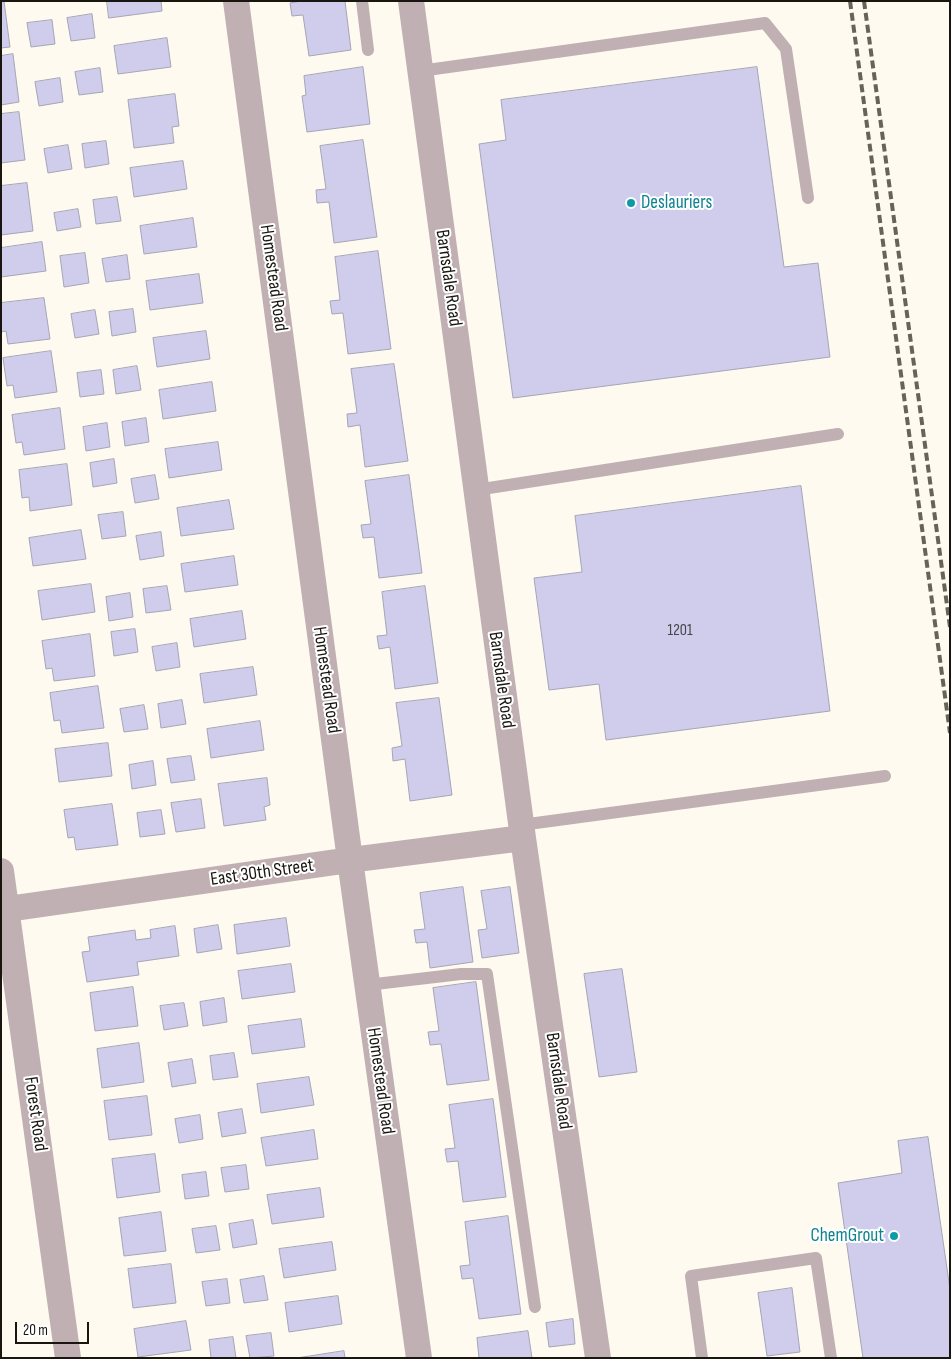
<!DOCTYPE html>
<style>
body{margin:0}
#map{position:relative;width:951px;height:1359px;overflow:hidden;background:#fefaef;font-family:"Sofia Sans Condensed",sans-serif}
canvas{display:block}
.frame{position:absolute;inset:0;border:2px solid #191610;pointer-events:none}
.scale{position:absolute;left:15px;top:1322px;width:74px;height:22px;box-sizing:border-box;border:2px solid #191610;border-top:0;padding-left:6px;font-size:15px;line-height:18px;white-space:nowrap;color:#191610;-webkit-text-stroke:4px #fff;paint-order:stroke}
</style>
<div id="map">
<canvas width="951" height="1359"></canvas>
<div class="frame"></div>
<div class="scale">20 m</div>
</div>
<script>
const g = document.querySelector('canvas').getContext('2d');
g.lineJoin = 'round';
function paint(path, color) { g.fillStyle = color; g.fill(path, 'evenodd'); }
function trace(path, color, width, dash) { g.strokeStyle = color; g.lineWidth = width; g.lineCap = dash ? 'butt' : 'round'; g.setLineDash(dash || []); g.stroke(path); }
function write(font, color, halo, rows, align = 'center') {
  g.font = font + ' "Sofia Sans Condensed",sans-serif'; g.lineWidth = 4; g.setLineDash([]); g.textBaseline = 'middle'; g.strokeStyle = halo; g.fillStyle = color; for (const [text, x, y, turn = 0] of rows) {
    g.save(); g.translate(x, y); g.rotate((+turn || 0) * Math.PI / 180); g.textAlign = isNaN(turn) ? turn : align; if (halo) g.strokeText(text, 0, 0); g.fillText(text, 0, 0); g.restore();
  }
}
const building = new Path2D(`
 M1 1H4L10 47 1 48Z
 M107 1H161L162 11 109 18Z
 M345 1 351 50 309 56 303 15 292 16 290 3 301 1Z
 M92 14 95 38 71 41 67 18Z
 M52 20 55 44 31 47 27 23Z
 M167 38 171 67 118 74 114 46Z
 M13 54 19 102 1 105V56Z
 M363 67 370 124 307 132 302 96 306 95 304 76Z
 M757 67 784 267 818 263 830 357 513 398 479 144 506 140 501 100Z
 M100 68 103 92 79 95 75 72Z
 M60 78 63 102 39 106 35 82Z
 M175 94 179 126 172 127 174 143 134 148 128 100Z
 M19 112 25 160 1 163V114Z
 M363 140 377 237 334 243 329 202 317 203 316 190 326 189 320 146Z
 M106 141 109 164 85 168 82 144Z
 M68 145 72 169 48 173 44 149Z
 M183 161 187 189 134 197 130 168Z
 M27 183 33 231 1 235V186Z
 M117 197 121 221 96 224 93 200Z
 M78 209 81 227 57 231 54 213Z
 M193 218 197 247 144 254 140 226Z
 M42 242 46 271 1 277V248Z
 M378 251 391 349 348 354 343 313 332 314 330 301 340 300 335 257Z
 M85 253 89 283 64 287 60 256Z
 M127 255 130 279 106 282 102 259Z
 M199 274 203 303 150 310 146 281Z
 M44 298 50 339 8 344 6 331 1 332V303Z
 M133 309 136 332 112 336 109 312Z
 M95 310 99 334 75 338 71 314Z
 M206 331 210 359 157 367 153 338Z
 M51 351 57 392 15 398 13 385 7 386 3 358Z
 M394 364 408 461 365 467 360 425 348 427 347 414 357 413 351 369Z
 M137 366 141 390 116 394 113 370Z
 M101 370 104 394 80 397 77 373Z
 M212 382 216 411 163 419 159 390Z
 M60 408 65 449 24 455 22 442 16 443 12 415Z
 M146 418 149 442 125 446 122 422Z
 M107 423 110 447 86 451 83 427Z
 M218 442 222 470 169 478 165 449Z
 M114 459 117 483 93 487 90 463Z
 M67 464 72 505 30 511 29 497 22 498 19 470Z
 M155 475 159 499 135 503 131 479Z
 M409 475 422 573 379 578 374 537 363 538 361 525 371 524 365 481Z
 M801 486 830 711 606 740 599 684 549 690 534 578 582 572 575 516Z
 M229 500 234 529 181 536 177 508Z
 M123 512 126 536 102 539 98 515Z
 M81 530 86 559 33 566 29 538Z
 M161 532 164 556 140 560 136 536Z
 M234 556 238 585 185 592 181 564Z
 M91 584 95 612 42 620 38 591Z
 M167 586 171 610 146 613 143 589Z
 M425 586 438 683 395 689 390 647 379 649 377 636 387 635 382 592Z
 M130 593 133 617 109 621 106 597Z
 M242 611 246 639 194 647 190 619Z
 M135 629 138 652 114 656 111 632Z
 M90 634 95 676 54 681 52 668 46 669 42 641Z
 M177 643 180 667 156 671 152 647Z
 M253 667 257 695 204 703 200 674Z
 M98 686 104 728 62 733 60 720 54 721 50 693Z
 M439 698 452 795 410 801 405 759 393 761 392 748 402 746 396 703Z
 M182 700 186 724 161 728 158 704Z
 M144 705 148 729 124 732 120 709Z
 M260 721 264 750 211 758 207 729Z
 M108 743 112 776 59 782 55 749Z
 M191 756 195 780 171 783 167 759Z
 M153 761 156 785 132 789 129 765Z
 M267 778 270 805 264 807 266 820 224 826 218 784Z
 M201 799 205 828 176 832 171 803Z
 M112 804 118 845 76 850 74 837 68 838 64 810Z
 M161 810 165 834 140 837 137 813Z
 M463 887 473 962 430 968 427 942 416 943 414 930 425 929 420 893Z
 M510 887 519 953 482 958 478 930 487 929 481 891Z
 M286 918 290 946 237 954 234 925Z
 M218 925 222 949 197 953 194 929Z
 M175 926 179 956 137 962 139 975 87 982 82 952 90 951 88 937 135 930 136 940 151 938 150 930Z
 M291 964 295 992 242 999 238 971Z
 M622 969 637 1072 599 1077 584 974Z
 M476 982 489 1080 447 1085 441 1044 430 1045 428 1032 439 1031 433 988Z
 M133 987 138 1026 95 1031 90 993Z
 M224 998 227 1022 203 1026 200 1002Z
 M184 1003 188 1026 164 1030 160 1006Z
 M301 1019 305 1047 252 1054 248 1026Z
 M139 1043 144 1082 102 1088 97 1049Z
 M234 1053 238 1077 213 1080 210 1056Z
 M192 1059 196 1083 172 1087 168 1063Z
 M309 1077 314 1105 261 1113 257 1084Z
 M147 1096 152 1135 109 1140 104 1101Z
 M493 1099 506 1197 463 1202 458 1161 447 1162 445 1149 455 1148 449 1105Z
 M242 1109 246 1133 222 1137 218 1113Z
 M200 1115 203 1139 179 1143 175 1119Z
 M314 1130 318 1159 266 1166 261 1138Z
 M928 1137 950 1289V1358H863L838 1183 902 1173 898 1141Z
 M155 1154 160 1192 117 1198 112 1159Z
 M246 1165 249 1189 225 1192 221 1168Z
 M206 1172 209 1196 185 1199 182 1175Z
 M320 1188 324 1217 272 1224 267 1195Z
 M161 1212 166 1251 124 1256 119 1218Z
 M508 1216 521 1314 479 1319 473 1278 462 1279 460 1266 470 1265 465 1222Z
 M253 1220 257 1244 233 1248 229 1224Z
 M216 1226 220 1250 196 1253 192 1229Z
 M332 1242 336 1270 284 1278 279 1249Z
 M171 1264 176 1303 133 1308 128 1269Z
 M264 1276 268 1300 244 1303 240 1280Z
 M227 1279 230 1303 206 1306 202 1282Z
 M792 1288 800 1352 767 1356 758 1293Z
 M338 1296 342 1324 289 1332 285 1303Z
 M573 1319 575 1344 549 1347 546 1323Z
 M186 1321 191 1350 138 1357 134 1329Z
 M528 1331 532 1358H479L477 1338Z
 M271 1333 274 1356 250 1358 246 1336Z
 M233 1337 236 1358H211L209 1340Z
 M344 1351 345 1358H297Z`);
const lane = new Path2D(`
 M362 1 368 50
 M420 71 765 23 786 49 808 198
 M476 490 838 434
 M521 825 885 776
 M367 985 461 974H487L535 1307
 M702 1358 691 1276 816 1258 831 1358`);
const street = new Path2D(`
 M236 1 350 860 419 1358
 M411 1 523 838 598 1358
 M1 871 68 1358
 M1 910 350 860 523 838`);
const rail = new Path2D(`
 M850 1 950 733
 M864 1 950 627`);
const markers = [
 [631,203,5,"#0f9aa8"],
 [894,1236,5,"#0f9aa8"]
];
const numberNames = [
 ["1201",680,631]
];
const cultureNames = [
 ["Deslauriers",641,203],
 ["ChemGrout",884,1236,"right"]
];
const streetNames = [
 ["Homestead Road",273,278,82],
 ["Barnsdale Road",448,278,82],
 ["Homestead Road",326,680,82],
 ["Barnsdale Road",501,680,82],
 ["East 30th Street",262,873,-8],
 ["Homestead Road",380,1081,82],
 ["Barnsdale Road",558,1081,82],
 ["Forest Road",35,1114,82]
];
paint(building, '#cfccec');
trace(building, '#a6a5b6', 1);
trace(lane, '#c0b0b3', 12);
trace(street, '#c0b0b3', 26);
trace(rail, '#66635b', 4, [8, 4]);
for (const [x, y, r, color] of markers) { const dot = new Path2D(); dot.arc(x, y, r, 0, 2 * Math.PI); g.fillStyle = color; g.fill(dot); trace(dot, '#fff', 2); }
write('16px', '#464447', null, numberNames);
write('19px', '#0d838f', '#fff', cultureNames, 'left');
write('19px', '#191610', '#fff', streetNames);
</script>
